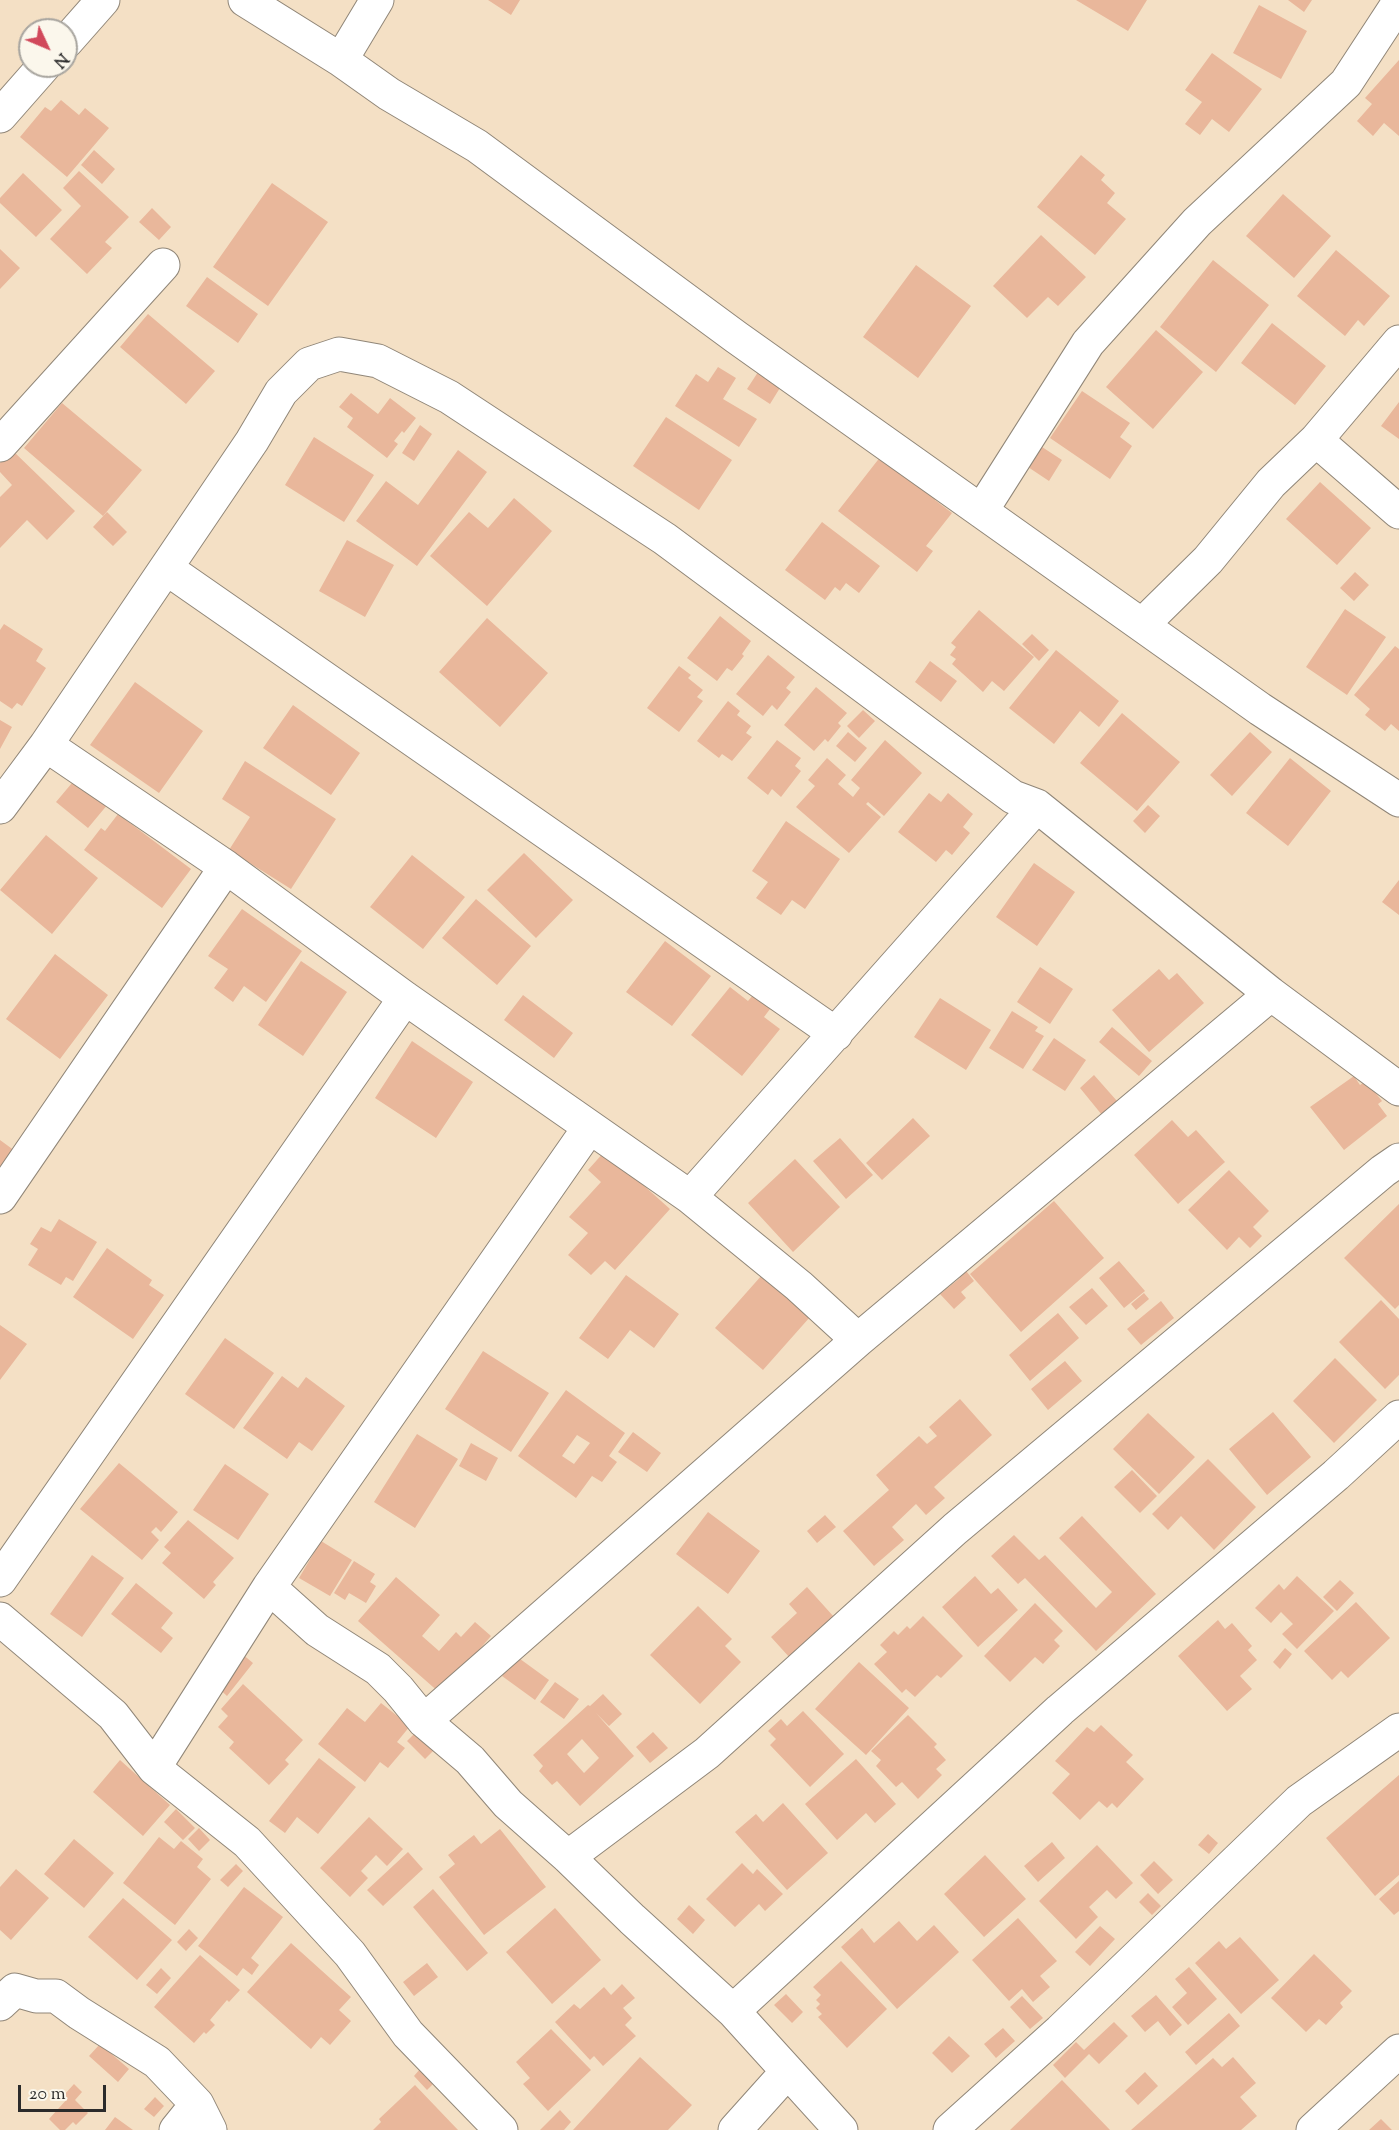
<!DOCTYPE html>
<style>
body{margin:0}
#map{position:relative;width:1399px;height:2130px;overflow:hidden;background:#f4e0c5;font-family:"Sorts Mill Goudy",serif}
canvas{display:block}
.north{position:absolute;left:18px;top:18px;width:60px;height:60px;box-sizing:border-box;background:#fbf7ec;border:2px solid #a8a59f;border-radius:50%;rotate:134deg;font-size:16px;font-weight:700;line-height:24px;text-align:center;color:#2b2b2b}
.north::after{content:'';display:block;margin:auto;width:21px;height:27px;background:#d1495b;clip-path:polygon(50% 0,100% 100%,50% 72%,0 100%)}
.scale{position:absolute;left:18px;top:2085px;width:88px;height:27px;box-sizing:border-box;border:3px solid #2b2b2b;border-top:0;padding-left:8px;font-size:18px;line-height:21px;white-space:nowrap;color:#2b2b2b;-webkit-text-stroke:4px #fbf7ec;paint-order:stroke}
</style>
<div id="map">
<canvas width="1399" height="2130"></canvas>
<div class="north">N</div>
<div class="scale">20 m</div>
</div>
<script>
const g = document.querySelector('canvas').getContext('2d');
g.lineJoin = 'round';
function paint(path, color) { g.fillStyle = color; g.fill(path, 'evenodd'); }
function trace(path, color, width, dash) { g.strokeStyle = color; g.lineWidth = width; g.lineCap = dash ? 'butt' : 'round'; g.setLineDash(dash || []); g.stroke(path); }
const building = new Path2D(`
 M488 0H520L511 15Z
 M1076 0H1147L1128 31Z
 M1288 0H1312L1304 12Z
 M1259 5 1307 31 1281 79 1233 53Z
 M1212 53 1262 89 1229 132 1212 119 1200 135 1185 124 1202 102 1185 90Z
 M1399 60V136L1384 123 1373 136 1357 121 1372 104 1365 98Z
 M61 100 79 115 85 108 109 128 67 177 20 137 45 107 51 111Z
 M94 150 115 169 102 184 81 165Z
 M1081 155 1105 175 1101 180 1115 193 1107 203 1126 219 1095 255 1037 207Z
 M79 171 129 217 105 242 112 248 87 274 50 239 81 206 63 188Z
 M23 173 62 210 36 237 0 203V198Z
 M272 183 328 222 268 306 213 267Z
 M1283 194 1331 236 1294 278 1246 236Z
 M152 208 171 227 159 240 139 222Z
 M1041 235 1086 277 1058 306 1048 297 1027 318 993 286Z
 M0 249 20 268 0 289Z
 M1336 250 1390 296 1364 326 1358 320 1345 336 1297 296Z
 M1213 260 1269 305 1216 372 1160 327Z
 M916 265 971 306 918 378 863 337Z
 M207 277 258 314 238 343 186 306Z
 M148 314 215 371 186 404 120 347Z
 M1272 323 1326 366 1295 405 1241 363Z
 M1156 330 1203 372 1153 429 1106 387Z
 M718 367 736 378 723 399 757 419 739 447 675 406 696 374 708 382Z
 M760 369 783 383 770 404 747 389Z
 M1082 391 1130 423 1120 437 1132 446 1110 479 1050 438Z
 M351 393 378 414 390 398 416 418 404 433 402 431 394 441 398 444 387 458 347 427 353 418 339 407Z
 M1399 402V439L1381 426Z
 M62 403 142 470 103 516 24 448Z
 M666 417 732 460 699 510 633 466Z
 M420 425 432 434 414 461 402 453Z
 M314 437 374 475 344 522 285 485Z
 M1042 447 1062 460 1049 481 1028 467Z
 M12 450 75 511 47 540 27 520 0 548V497L12 485 0 472V463Z
 M458 450 487 472 417 566 356 521 386 481 418 505Z
 M881 456 940 494 935 500 952 513 926 546 933 551 917 572 838 511Z
 M1320 482 1371 528 1337 565 1286 519Z
 M514 498 552 531 487 606 430 556 469 512 488 528Z
 M107 512 127 532 113 546 93 527Z
 M822 522 880 566 859 593 846 583 840 591 835 587 825 600 785 570Z
 M347 540 394 565 365 617 319 591Z
 M1355 572 1369 585 1354 601 1340 588Z
 M1345 609 1386 637 1347 695 1306 667Z
 M979 610 1034 657 1004 691 992 681 983 692 952 664 956 659 950 655 956 647 951 643Z
 M720 616 751 641 742 654 744 656 732 671 727 668 717 681 687 658Z
 M487 618 548 673 500 727 439 672Z
 M4 624 43 649 36 661 46 668 22 706 17 703 12 709 0 701V630Z
 M1032 634 1049 650 1039 661 1022 644Z
 M1395 646 1399 649V731L1391 724 1385 731 1365 715 1370 709 1354 695Z
 M1056 650 1119 701 1099 727 1080 711 1054 744 1009 708Z
 M768 655 795 677 786 688 791 692 777 710 772 705 763 716 736 694Z
 M930 661 957 681 941 702 915 682Z
 M679 666 691 675 688 678 703 690 697 697 703 701 679 732 647 708Z
 M135 682 203 731 159 793 90 745Z
 M816 687 847 713 838 723 841 726 828 742 825 739 814 751 784 725Z
 M728 701 740 711 737 715 751 726 746 733 752 737 732 761 722 754 719 758 697 741Z
 M293 705 360 753 331 795 263 748Z
 M863 710 875 721 859 738 847 726Z
 M1122 713 1180 762 1137 811 1080 763Z
 M0 720 12 727 0 749Z
 M848 732 867 748 855 762 836 746Z
 M1250 732 1272 752 1232 796 1210 775Z
 M777 740 801 758 795 766 801 771 781 797 772 789 768 795 747 778Z
 M885 740 922 773 884 816 868 802 866 804 881 817 849 853 796 807 815 786 808 780 827 758 846 775 838 784 853 797 860 788 851 780Z
 M1290 758 1331 791 1288 846 1246 813Z
 M245 761 336 819 291 889 229 850 250 817 222 799Z
 M77 777 108 804 88 828 56 802Z
 M929 793 941 802 948 793 973 814 963 827 970 833 952 855 946 850 936 862 898 832Z
 M1148 805 1160 816 1145 833 1133 821Z
 M118 814 191 869 162 908 84 850 101 828 105 831Z
 M786 821 840 859 805 909 792 900 781 915 756 898 768 882 752 871Z
 M46 835 98 878 52 934 0 890Z
 M524 853 573 900 536 938 487 890Z
 M412 855 465 897 423 949 370 907Z
 M1034 863 1075 892 1037 946 996 917Z
 M1399 880V915L1382 902Z
 M476 899 531 946 497 985 442 938Z
 M242 909 302 951 266 1002 244 986 233 1002 214 988 228 969 208 956Z
 M665 941 711 976 672 1026 626 992Z
 M55 954 108 995 60 1059 6 1019Z
 M301 961 347 992 303 1056 258 1025Z
 M1040 967 1073 989 1050 1024 1017 1002Z
 M1159 969 1169 980 1177 973 1204 1003 1149 1052 1112 1010Z
 M730 987 748 1001 753 995 770 1009 764 1017 780 1029 742 1076 691 1035Z
 M523 995 573 1033 554 1058 504 1020Z
 M940 998 991 1030 966 1070 914 1037Z
 M1012 1011 1038 1027 1035 1031 1044 1036 1023 1069 989 1048Z
 M1112 1027 1152 1061 1139 1076 1099 1042Z
 M1054 1038 1086 1060 1065 1091 1032 1070Z
 M412 1041 473 1082 436 1138 375 1098Z
 M1094 1075 1117 1101 1102 1115 1080 1088Z
 M1354 1076 1360 1085 1366 1081 1382 1101 1378 1104 1387 1116 1344 1150 1310 1107Z
 M913 1118 930 1136 882 1180 866 1163Z
 M1172 1120 1188 1137 1196 1130 1225 1162 1178 1204 1134 1155Z
 M840 1138 873 1175 846 1199 813 1161Z
 M0 1140 15 1151 0 1170Z
 M605 1151 670 1209 615 1270 605 1261 591 1275 568 1255 588 1233 569 1217 601 1182 588 1170Z
 M795 1159 840 1207 793 1252 748 1203Z
 M1229 1170 1269 1211 1253 1227 1262 1236 1250 1248 1239 1237 1227 1250 1188 1210Z
 M1054 1201 1104 1258 1021 1332 970 1274Z
 M1399 1204V1305L1395 1309 1344 1258Z
 M59 1219 97 1242 73 1281 66 1277 61 1285 28 1265 38 1249 30 1244 41 1227 51 1232Z
 M107 1248 152 1280 149 1285 164 1295 133 1339 73 1297Z
 M1119 1261 1145 1291 1124 1308 1099 1278Z
 M963 1267 974 1281 961 1292 966 1298 954 1309 940 1294 960 1278 956 1273Z
 M626 1275 679 1314 654 1348 630 1330 608 1359 579 1338Z
 M762 1275 810 1317 763 1370 715 1328Z
 M1092 1288 1108 1306 1086 1325 1069 1307Z
 M1144 1293 1149 1299 1136 1310 1131 1304Z
 M1381 1300 1399 1319V1375L1385 1389 1339 1342Z
 M1161 1301 1174 1318 1141 1345 1127 1329Z
 M1058 1313 1079 1338 1030 1381 1009 1355Z
 M0 1325 27 1344 0 1380Z
 M225 1338 274 1373 234 1429 185 1394Z
 M483 1351 549 1393 511 1452 445 1409Z
 M1335 1358 1377 1400 1334 1443 1293 1401Z
 M1065 1361 1082 1381 1048 1410 1031 1389Z
 M282 1376 298 1388 306 1377 345 1406 312 1451 299 1442 287 1459 243 1428Z
 M566 1390 625 1433 609 1456 617 1462 602 1482 592 1476 576 1498 518 1456ZM577 1435 590 1443 574 1464 562 1456Z
 M960 1399 992 1435 934 1487 945 1498 926 1515 916 1504 892 1527 904 1540 874 1566 843 1531 889 1490 876 1475 919 1436 927 1444 937 1436 929 1427Z
 M1273 1412 1311 1457 1267 1495 1229 1449Z
 M1148 1413 1195 1457 1159 1494 1113 1449Z
 M633 1432 661 1453 647 1472 618 1452Z
 M417 1434 458 1459 415 1528 374 1502Z
 M471 1443 498 1458 486 1481 459 1466Z
 M1208 1459 1256 1507 1214 1550 1181 1516 1168 1530 1152 1514Z
 M119 1463 178 1512 161 1532 156 1527 151 1532 159 1540 142 1560 80 1509Z
 M225 1464 269 1494 238 1540 193 1510Z
 M1132 1470 1157 1496 1140 1513 1114 1487Z
 M708 1512 760 1551 728 1594 676 1554Z
 M825 1515 836 1527 817 1543 807 1531Z
 M1082 1516 1156 1594 1096 1651 1025 1578 1018 1584 991 1556 1014 1535 1039 1560 1045 1555 1096 1608 1112 1592 1059 1538Z
 M188 1520 234 1558 213 1582 216 1585 204 1599 162 1563 171 1553 164 1547Z
 M321 1541 352 1560 330 1596 299 1578Z
 M92 1555 124 1578 82 1637 50 1614Z
 M354 1561 375 1574 370 1582 376 1586 366 1603 349 1593 345 1600 334 1593Z
 M975 1576 991 1594 998 1588 1018 1610 978 1647 942 1607Z
 M1297 1576 1334 1611 1297 1649 1282 1634 1293 1624 1281 1612 1271 1623 1255 1608 1279 1584 1284 1590Z
 M396 1577 440 1615 422 1636 439 1651 456 1632 461 1637 475 1622 491 1636 441 1694 358 1621Z
 M1340 1580 1354 1593 1337 1611 1323 1597Z
 M136 1583 173 1613 161 1628 173 1638 161 1653 111 1614Z
 M807 1587 834 1617 790 1658 771 1637 797 1613 789 1604Z
 M1356 1602 1390 1638 1348 1678 1341 1671 1332 1680 1304 1651Z
 M1035 1603 1063 1631 1054 1640 1060 1646 1043 1664 1035 1657 1010 1682 984 1656Z
 M698 1606 732 1639 725 1646 741 1662 700 1704 650 1655Z
 M923 1616 963 1656 941 1678 937 1675 915 1697 906 1689 902 1693 874 1664 887 1652 880 1645 894 1631 898 1635 907 1626 910 1629Z
 M1218 1620 1225 1629 1232 1623 1252 1646 1248 1650 1257 1660 1240 1676 1252 1689 1227 1711 1178 1656Z
 M1285 1648 1292 1654 1280 1669 1273 1662Z
 M241 1653 253 1663 227 1696 215 1685Z
 M516 1656 549 1680 535 1700 502 1676Z
 M859 1662 909 1708 866 1755 815 1709Z
 M555 1682 579 1699 564 1719 540 1702Z
 M243 1684 303 1740 285 1760 289 1764 269 1785 229 1748 234 1742 218 1727 228 1716 221 1709Z
 M603 1694 622 1714 609 1726 596 1713 634 1756 580 1806 557 1781 552 1785 539 1771 543 1766 533 1755 588 1705 590 1706ZM582 1739 599 1758 584 1773 567 1754Z
 M381 1703 410 1726 397 1742 405 1748 388 1768 380 1762 365 1782 318 1744 347 1708 365 1722Z
 M803 1711 844 1754 810 1787 770 1745 776 1739 768 1731 781 1719 787 1726Z
 M908 1715 937 1744 934 1747 946 1760 936 1769 942 1775 918 1799 902 1782 896 1787 876 1766 881 1760 871 1751Z
 M1101 1725 1133 1755 1126 1762 1144 1779 1117 1808 1112 1803 1107 1808 1099 1801 1080 1820 1052 1793 1070 1774 1055 1761 1087 1727 1094 1732Z
 M416 1732 434 1750 425 1759 407 1741Z
 M653 1732 668 1748 650 1763 636 1747Z
 M319 1758 356 1787 318 1834 297 1817 285 1833 269 1821Z
 M856 1759 896 1804 875 1823 866 1813 837 1840 805 1804Z
 M120 1760 170 1805 143 1836 93 1792Z
 M1399 1775V1875L1375 1896 1326 1838Z
 M783 1803 828 1853 787 1890 735 1832 756 1814 763 1822Z
 M176 1809 195 1828 183 1840 164 1822Z
 M369 1817 403 1849 387 1866 376 1855 361 1871 368 1878 350 1897 320 1868Z
 M199 1828 210 1840 199 1851 188 1839Z
 M500 1829 546 1887 484 1935 439 1877 455 1864 448 1855 474 1835 481 1844Z
 M1208 1834 1218 1843 1209 1854 1198 1845Z
 M159 1837 174 1849 181 1841 203 1859 197 1867 211 1879 175 1925 123 1883Z
 M74 1839 114 1873 84 1908 44 1874Z
 M1052 1842 1065 1858 1038 1882 1024 1866Z
 M1097 1845 1133 1883 1116 1899 1107 1890 1089 1907 1098 1917 1076 1939 1039 1901Z
 M408 1852 423 1869 383 1906 367 1890Z
 M985 1855 1026 1899 984 1937 944 1894Z
 M1154 1861 1173 1880 1158 1894 1140 1875Z
 M742 1863 753 1874 757 1869 783 1894 765 1911 759 1904 735 1927 706 1899Z
 M236 1864 243 1871 228 1887 220 1880Z
 M16 1869 49 1898 11 1940 0 1930V1887Z
 M1399 1881V1911L1394 1915 1379 1899Z
 M244 1887 283 1917 251 1958 259 1965 252 1975 243 1968 237 1976 198 1946Z
 M433 1889 488 1953 467 1971 413 1907Z
 M1148 1893 1161 1906 1152 1915 1139 1902Z
 M123 1898 172 1940 137 1980 88 1937Z
 M689 1905 705 1920 693 1934 677 1919Z
 M555 1908 601 1960 552 2004 506 1952Z
 M1018 1918 1057 1961 1040 1976 1050 1987 1033 2002 1022 1989 1009 2001 972 1960Z
 M899 1921 917 1941 934 1925 959 1952 897 2009 841 1947 862 1928 874 1943Z
 M1100 1926 1115 1939 1090 1966 1075 1952Z
 M189 1929 198 1938 186 1951 177 1942Z
 M1240 1937 1279 1980 1241 2014 1195 1963 1219 1941 1226 1949Z
 M291 1943 351 1997 339 2010 351 2021 330 2045 321 2037 311 2049 247 1992Z
 M1314 1954 1352 1991 1340 2003 1343 2007 1326 2025 1319 2019 1306 2032 1271 1998Z
 M200 1955 240 1990 229 2002 227 2000 210 2020 215 2025 206 2034 204 2032 194 2043 154 2007Z
 M841 1961 887 2009 847 2048 818 2017 822 2014 816 2008 820 2004 816 2000 821 1995 813 1987Z
 M427 1963 438 1977 414 1996 403 1982Z
 M1189 1967 1217 1999 1188 2025 1172 2007 1187 1993 1175 1979Z
 M161 1968 171 1978 157 1994 146 1985Z
 M622 1984 635 1998 623 2008 632 2018 625 2025 636 2036 603 2066 594 2056 590 2060 555 2022 574 2004 580 2009 604 1987 611 1995Z
 M786 1994 803 2012 792 2023 774 2005Z
 M1156 1995 1182 2025 1170 2036 1158 2021 1145 2032 1131 2016Z
 M1022 1996 1043 2018 1030 2029 1010 2007Z
 M1229 2013 1240 2026 1196 2065 1185 2052Z
 M1114 2022 1128 2036 1099 2064 1089 2054 1065 2078 1053 2065 1076 2042 1084 2050Z
 M1003 2028 1015 2041 996 2058 984 2044Z
 M551 2029 591 2070 548 2111 523 2084 530 2078 516 2062Z
 M949 2036 970 2056 952 2073 932 2053Z
 M100 2044 129 2069 118 2082 89 2056Z
 M640 2057 692 2105 668 2130H573Z
 M1233 2057 1256 2083 1240 2097 1257 2116 1241 2130H1131L1213 2058 1222 2067Z
 M420 2069 434 2083 427 2090 414 2076Z
 M1145 2072 1158 2086 1138 2105 1125 2091Z
 M1062 2080 1110 2130H1010Z
 M74 2084 82 2092 75 2100 88 2113 76 2125 73 2122 65 2130H60L49 2119 68 2098 64 2095Z
 M415 2085 458 2130H373L381 2122 379 2119Z
 M155 2097 164 2106 154 2117 144 2109Z
 M560 2110 571 2122 564 2130H540Z
 M115 2117 133 2130H105Z
 M1381 2119 1392 2130H1369Z`);
const street = new Path2D(`
 M245 0 341 60 389 94 477 146 736 337 1260 709 1399 800
 M66 42 103 0
 M341 60 377 0
 M0 116 44 66
 M1316 440 1399 512
 M0 445 163 265
 M982 510 1088 343 1197 222 1346 83 1399 2
 M166 568 836 1034
 M1142 625 1208 560 1271 483 1316 440 1399 342
 M46 745 226 867 405 998 690 1197 799 1286 858 1340
 M0 807 46 745 252 441 281 392 309 364 339 354 378 361 449 397 665 539 1013 797 1037 806 1271 994 1399 1089
 M589 1128 269 1587 317 1630 378 1669 398 1689 424 1721 470 1760 508 1804 568 1857 632 1919 733 2011 841 2130
 M0 1197 226 867
 M690 1197 1037 806
 M0 1580 405 998
 M0 1619 113 1715 154 1768 247 1842 350 1954 408 2034 501 2130
 M424 1721 858 1340 1271 994
 M154 1768 269 1587
 M568 1857 707 1753 955 1529 1383 1171 1399 1160
 M0 2004 15 1990 36 1996H56L79 2013 157 2062 197 2104 210 2130
 M733 2011 1060 1710 1336 1475 1399 1417
 M176 2130 197 2104
 M735 2130 787 2072
 M950 2130 1060 2031 1299 1801 1399 1730
 M1313 2130 1399 2051`);
paint(building, '#e9b79b');
trace(street, '#908678', 35);
trace(street, '#fff', 33);
</script>
